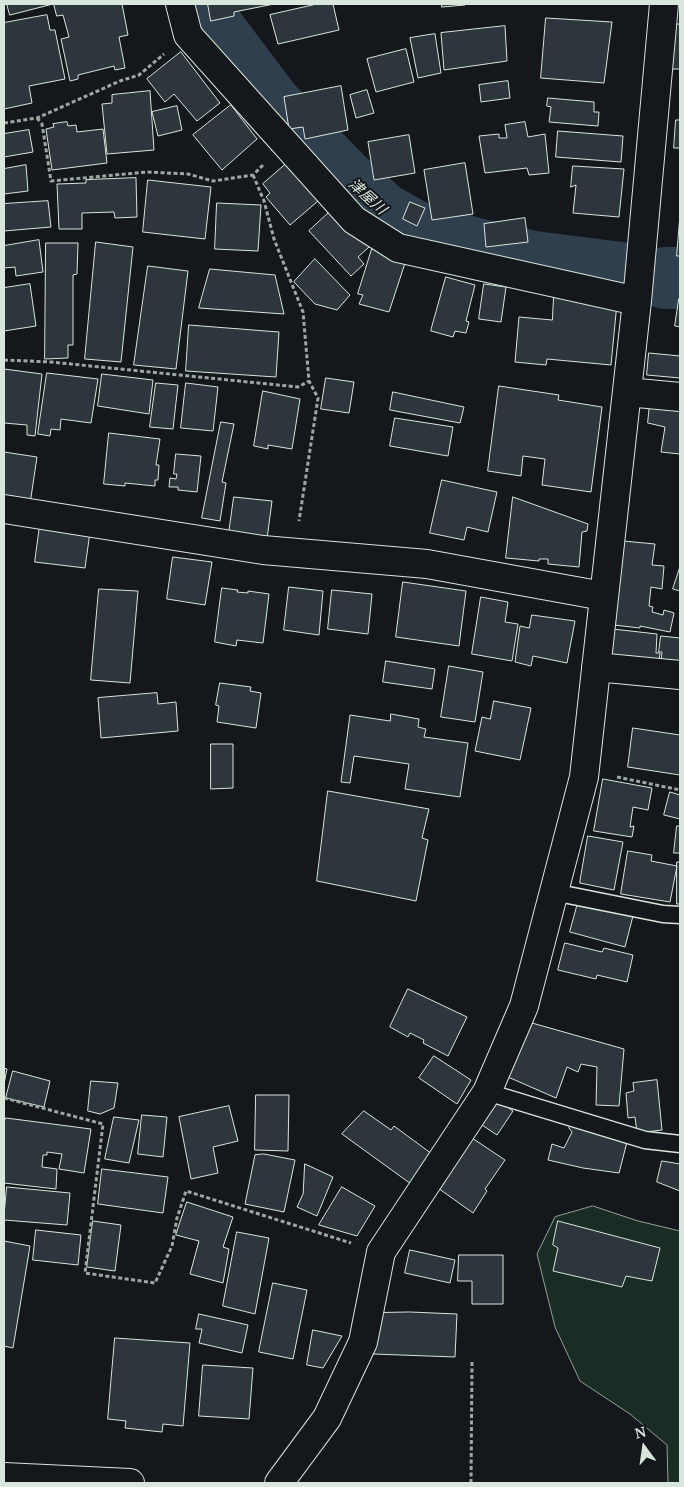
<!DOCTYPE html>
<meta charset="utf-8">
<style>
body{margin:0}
#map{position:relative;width:684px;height:1487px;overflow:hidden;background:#14181c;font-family:"Noto Serif",serif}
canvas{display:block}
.frame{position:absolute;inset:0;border:5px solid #d8e6dc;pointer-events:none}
.north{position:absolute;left:619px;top:1422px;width:50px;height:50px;-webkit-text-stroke:4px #14181c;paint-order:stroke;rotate:346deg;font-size:14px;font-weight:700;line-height:20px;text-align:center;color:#d8e6dc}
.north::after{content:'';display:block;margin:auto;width:18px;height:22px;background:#d8e6dc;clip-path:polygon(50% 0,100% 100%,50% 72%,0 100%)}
</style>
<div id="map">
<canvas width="684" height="1487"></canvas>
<div class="frame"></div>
<div class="north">N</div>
</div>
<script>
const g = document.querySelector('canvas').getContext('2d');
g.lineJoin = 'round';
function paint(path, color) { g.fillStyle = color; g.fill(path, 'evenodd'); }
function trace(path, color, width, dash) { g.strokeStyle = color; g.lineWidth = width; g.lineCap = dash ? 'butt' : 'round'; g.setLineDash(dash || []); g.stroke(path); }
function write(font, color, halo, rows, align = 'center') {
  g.font = font + ' "Noto Serif","Noto Sans JP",serif'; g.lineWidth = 4; g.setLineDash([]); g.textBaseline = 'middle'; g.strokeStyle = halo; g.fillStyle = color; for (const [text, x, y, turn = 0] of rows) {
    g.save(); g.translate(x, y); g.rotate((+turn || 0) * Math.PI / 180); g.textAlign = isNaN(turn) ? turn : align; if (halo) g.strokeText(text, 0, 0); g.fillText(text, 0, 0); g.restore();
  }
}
const green = new Path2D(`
 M593 1206 638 1221 680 1231V1483H668L667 1445 630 1414 580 1381 555 1327 537 1254 555 1217Z`);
const river = new Path2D(`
 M207 20 271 105 346 181 382 213 414 231 480 250 534 262 621 273
 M665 278H680`);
const building = new Path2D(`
 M7 4H53L10 15Z
 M54 4H122L128 35 119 37 125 68 115 70 114 66 78 75V79L70 81 61 39 69 37 63 15 57 16Z
 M208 4H274L234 12V16L211 21Z
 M317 4H333L339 30 278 44 270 15Z
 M442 4H465V5L442 7Z
 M47 15 50 30H55L65 79 29 86 32 103 4 109V23Z
 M546 18 612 22 604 83 541 78Z
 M670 24H680V69H672Z
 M505 26 507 61 444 70 441 33Z
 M435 34 441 73 418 78 410 38Z
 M406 49 414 82 376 92 367 59Z
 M181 52 220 103 197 121 174 94 165 102 147 79Z
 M508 81 510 98 481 102 479 85Z
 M341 86 348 130 305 139 303 127 289 129 284 97Z
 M367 90 374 113 356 118 350 95Z
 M150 91 154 150 107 154 102 104 112 103V95Z
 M548 98 594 102V112H599L598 126 549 122 551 107 547 106Z
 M231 105 257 139 222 170 193 135Z
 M177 106 182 130 158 136 152 112Z
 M676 120H680V148H674Z
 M67 122 68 126 76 125 77 132 103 129 107 163 52 170 46 129 54 127 53 124Z
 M525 122 528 137 545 134 549 173 529 175 527 168 485 173 479 136 499 134V138H507L505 125Z
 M29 130 33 152 4 157V134Z
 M558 131 623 136 621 162 556 157Z
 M409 135 415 173 374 180 368 142Z
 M465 163 473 214 432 220 424 170Z
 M286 164 318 201 290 225 266 197 270 193 263 184Z
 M26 165 28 191 4 194V169Z
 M573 166 624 169 619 217 573 213 576 185 571 187Z
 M136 178 137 217 115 218 114 212 82 213V229H59L57 184 86 183V180Z
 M148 180 211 187 205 239 143 232Z
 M48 201 51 227 4 231V204Z
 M410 202 425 208 417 226 403 219Z
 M217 203 261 205 258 251 215 249Z
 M334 208 369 247 358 257 364 264 351 276 309 231Z
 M680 215V256H677Z
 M525 218 528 242 486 247 484 224Z
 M39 240 43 272 16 276 15 267 4 268V246Z
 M96 242 133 247 121 362 85 359Z
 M46 243H78L77 274 73 275V345H68V358L45 359Z
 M372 249 406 260 389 312 359 304 363 295 358 294Z
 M315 259 350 295 337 310 315 304 294 282Z
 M148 266 188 271 176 369 134 365Z
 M210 269 275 275 284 314 199 308Z
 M446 277 475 285 466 321 469 322 466 333 455 331 453 337 431 331Z
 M30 284 36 326 4 331V288Z
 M484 284 506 287 501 322 479 319Z
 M554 296 617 303 611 365 547 359 546 365 515 362 519 317 552 320Z
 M679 299 680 300V327L675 326Z
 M189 325 279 332 276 377 186 371Z
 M649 353 680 356V378L647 375Z
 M4 369 42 374 35 436 27 435V425L4 423Z
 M47 373 98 379 91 423 61 419 60 430 51 429 50 436 38 434Z
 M102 374 153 380 149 414 98 406Z
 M326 378 354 382 349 413 321 409Z
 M156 383 178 385 173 429 150 427Z
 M186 383 218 387 213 431 181 428Z
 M499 386 559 395 558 400 602 407 591 492 542 485 545 459 523 456 521 476 488 471Z
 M263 391 300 399 292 449 268 445V449L254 446Z
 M393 392 464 407 460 423 390 410Z
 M650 403 680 408V454L661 452 665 427 648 423Z
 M395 418 453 427 448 456 390 446Z
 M221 422 234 424 222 482 226 483 220 521 202 518Z
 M109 433 160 439 156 465H159L158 480H155V486L125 483V486L104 484Z
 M4 452 37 457 30 504 4 500Z
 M176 454 201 456 197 492 178 490V487H169L170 478 176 479 177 474H174Z
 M442 480 497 492 488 532 467 527 464 540 430 533Z
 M234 497 272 501 267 539 229 533Z
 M513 497 588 524 587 531 582 532 579 567 548 564V559H539V561L506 558Z
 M40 525 90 532 85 568 35 562Z
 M613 540 655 544 652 565 664 566 662 589 651 587 649 606 653 607 652 612 663 615 664 610 674 613 670 632 640 626V628L605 624Z
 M173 557 212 562 205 605 167 599Z
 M680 567V591L673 589Z
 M403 582 466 591 459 646 396 637Z
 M289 587 323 591 319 635 284 630Z
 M222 588 238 590 237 592 248 593V591L269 594 263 643 237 640 236 646 215 642Z
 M99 589 138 591 130 683 91 680Z
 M332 590 372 594 368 634 328 629Z
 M481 597 508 602 505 622 518 624 512 661 472 654Z
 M532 615 575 621 567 663 533 656 531 666 515 662 520 626 529 628Z
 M604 628 657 634 656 653H660L659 661 601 654Z
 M661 636 680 638V664L661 662 662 652H659Z
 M386 661 435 669 432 689 383 682Z
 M449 666 483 672 475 722 441 717Z
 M220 683 251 687 250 691 261 693 256 728 217 722 219 706 216 705Z
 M157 693 158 704 176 702 178 731 101 738 98 698Z
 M494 701 531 708 520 760 475 751 482 717 490 719Z
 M391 714 419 719 418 727 426 729 424 737 468 743 460 797 405 789 409 764 354 756 350 783 341 782 350 715 390 721Z
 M633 728 680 735V775L628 767Z
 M211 744H233V788L211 789Z
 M603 779 652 788 648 810 633 807 630 827 634 826 632 837 594 831Z
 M328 791 429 809 422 838 428 840 416 901 317 881Z
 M670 792 680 795V819L664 815Z
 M677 826H680V853H674Z
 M588 836 623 842 614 890 580 883Z
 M628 851 652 855 651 861 677 866 670 902 621 894Z
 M677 862H680V904H677Z
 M579 899 634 912 625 947 570 932Z
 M565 943 602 952 604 948 633 955 627 982 597 975 596 979 558 970Z
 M408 989 467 1017 448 1056 423 1043 424 1040 410 1033 408 1037 390 1027Z
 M532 1023 624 1049 619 1106 596 1105 597 1067 581 1064 578 1072 567 1067 556 1098 508 1077Z
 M434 1056 471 1080 457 1104 419 1078Z
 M4 1068 7 1069 4 1084Z
 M13 1071 50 1081 44 1107 6 1098Z
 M657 1080 662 1130 637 1133 635 1117 628 1118 626 1093 634 1091 633 1083Z
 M91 1081 118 1083 114 1108 100 1114 88 1111Z
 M256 1095H289L288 1151 255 1150Z
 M499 1101 513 1111 497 1135 482 1125Z
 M229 1106 238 1141 213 1147 218 1173 191 1179 179 1117Z
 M364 1111 391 1130 394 1126 432 1154 411 1184 342 1134Z
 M142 1115 167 1117 163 1157 138 1154Z
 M114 1117 139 1120 129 1163 105 1159Z
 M6 1118 91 1129 84 1173 59 1169 62 1154 47 1152V1155H43L42 1167 57 1169 56 1189 4 1183V1122Z
 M573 1119 627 1142 619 1173 583 1168 548 1160 552 1144 564 1148 572 1132 569 1128Z
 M472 1138 505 1160 485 1189 487 1191 473 1213 438 1188Z
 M264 1154 295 1160 284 1212 245 1204 255 1155Z
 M662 1161 680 1164V1191L657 1182Z
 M305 1164 333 1177 317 1216 297 1207 303 1194Z
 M102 1169 168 1177 163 1213 98 1204Z
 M7 1187 70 1193 67 1225 4 1220Z
 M342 1187 375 1206 357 1236 319 1225Z
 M187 1202 233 1217 223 1247 229 1249 223 1283 190 1274 199 1241 176 1235Z
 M93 1221 121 1225 115 1271 87 1267Z
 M558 1221 660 1248 652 1281 626 1276 622 1287 553 1271 558 1248 553 1245Z
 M36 1230 81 1235 78 1265 33 1260Z
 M237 1232 269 1238 255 1314 223 1306Z
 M4 1241 30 1246 13 1348 4 1346Z
 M410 1250 455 1260 450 1283 405 1273Z
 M459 1255H503V1304H472V1281H458Z
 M273 1283 307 1290 293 1359 259 1352Z
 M410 1312 457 1314 455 1357 373 1354 376 1313Z
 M199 1314 248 1325 242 1353 199 1343 202 1329H196Z
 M313 1330 342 1336 323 1368 307 1365Z
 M115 1338 190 1343 183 1426 163 1424 162 1432 125 1428 126 1421 108 1419Z
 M203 1365 253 1368 249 1419 199 1416Z`);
const path = new Path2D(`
 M37 118 42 124 51 181 147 172 188 174 213 181 253 175 263 165
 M4 123 37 118 120 81 139 75 164 54
 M253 175 264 201 274 239 303 312 309 381 318 398 299 521
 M4 360 51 362 298 387 309 381
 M617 777 680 790
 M4 1098 103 1124 85 1273 155 1283 172 1246 177 1218 186 1191 351 1243
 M471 1483 472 1362`);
const service = new Path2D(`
 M553 892 663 914 680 915
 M487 1092 645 1140 680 1144`);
const minor = new Path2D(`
 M180 4 188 35 354 220 398 248 637 301
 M627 392 680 397
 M4 509 263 550 427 564 603 596
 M596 667 680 675
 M4 1477 130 1483
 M279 1483 327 1418 363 1342 381 1252 487 1092 524 1006 584 777 637 301 664 4`);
const waterNames = [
 ["津屋川",367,197,42]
];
paint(green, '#1a2d24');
trace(green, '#939e99', 1);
trace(river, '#2f3f4d', 62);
paint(building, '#2c363c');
trace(building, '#d8e6dc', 1);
trace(service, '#d8e6dc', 19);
trace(minor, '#d8e6dc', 30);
trace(path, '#9da8a2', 3, [4, 2.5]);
trace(service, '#14181c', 16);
trace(minor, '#14181c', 28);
write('italic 15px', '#d8e6dc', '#14181c', waterNames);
</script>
